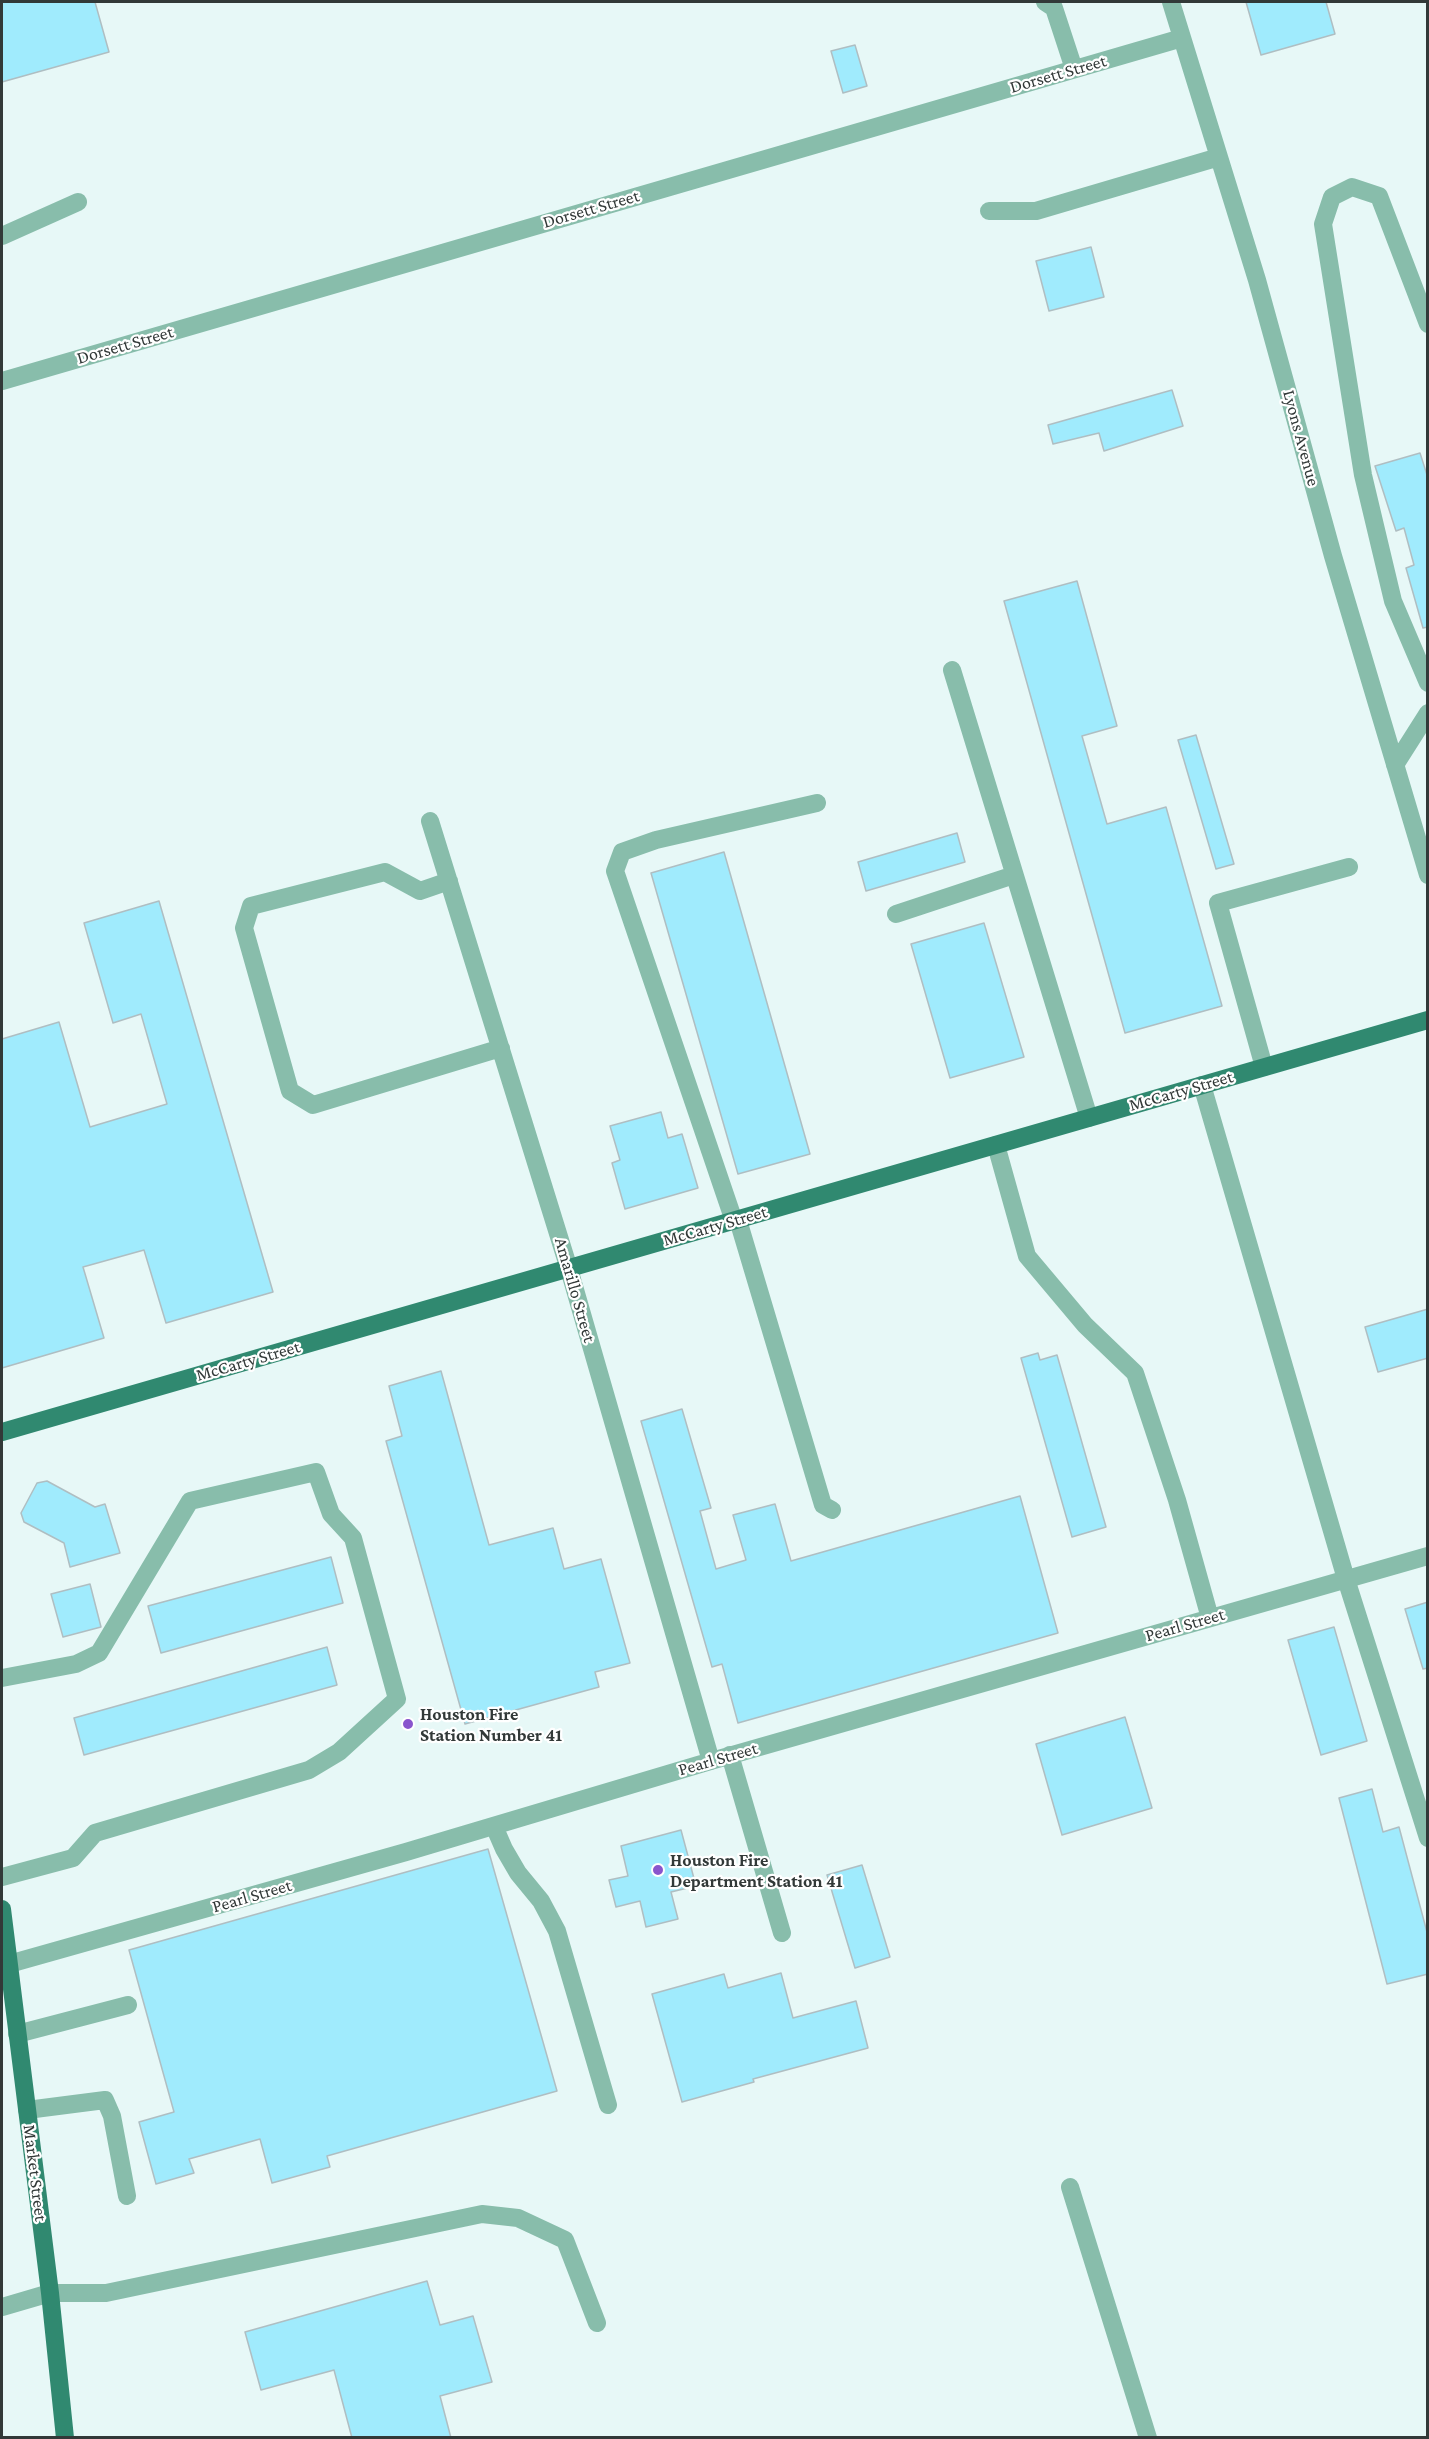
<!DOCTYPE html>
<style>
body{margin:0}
#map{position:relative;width:1429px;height:2439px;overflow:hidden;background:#e7f8f7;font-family:"Crimson Pro",serif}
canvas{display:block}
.frame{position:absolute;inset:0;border:3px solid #323938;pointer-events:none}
</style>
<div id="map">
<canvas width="1429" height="2439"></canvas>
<div class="frame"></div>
</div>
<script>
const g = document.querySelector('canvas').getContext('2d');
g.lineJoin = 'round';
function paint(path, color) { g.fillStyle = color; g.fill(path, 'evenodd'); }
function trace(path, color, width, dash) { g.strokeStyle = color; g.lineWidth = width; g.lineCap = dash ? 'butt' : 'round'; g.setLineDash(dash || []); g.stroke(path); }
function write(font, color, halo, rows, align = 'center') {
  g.font = font + ' "Crimson Pro",serif'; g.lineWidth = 4.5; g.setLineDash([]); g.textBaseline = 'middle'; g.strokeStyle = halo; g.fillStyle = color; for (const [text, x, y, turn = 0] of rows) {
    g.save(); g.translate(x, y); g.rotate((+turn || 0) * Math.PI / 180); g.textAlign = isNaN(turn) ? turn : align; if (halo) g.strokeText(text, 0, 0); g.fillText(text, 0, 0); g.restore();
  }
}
const building = new Path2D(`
 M2 2H95L109 52 2 82Z
 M1246 2H1326L1335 34 1261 55Z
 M855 45 867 86 843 93 831 51Z
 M1091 247 1104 297 1049 311 1036 261Z
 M1172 390 1183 426 1104 451 1099 433 1053 444 1048 425Z
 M1420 453 1428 478V627L1423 628 1406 568 1414 565 1404 528 1396 531 1375 466Z
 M1077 581 1117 726 1082 736 1107 824 1166 807 1222 1006 1125 1033 1004 601Z
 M1196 735 1234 864 1216 869 1178 740Z
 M957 833 965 862 866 891 858 862Z
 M724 852 810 1154 738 1174 651 873Z
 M159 901 273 1292 166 1323 144 1250 83 1267 104 1338 2 1368V1039L59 1022 90 1127 167 1104 141 1014 113 1023 84 923Z
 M984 923 1024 1057 950 1078 911 944Z
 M661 1112 668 1138 682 1134 698 1188 625 1209 612 1163 620 1160 610 1126Z
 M1428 1309V1358L1378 1372 1365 1327Z
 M1038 1353 1040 1360 1057 1355 1106 1527 1072 1537 1021 1358Z
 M441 1371 489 1545 553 1528 564 1569 601 1559 630 1663 595 1672 599 1687 465 1724 386 1441 402 1436 389 1386Z
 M682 1409 711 1508 700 1511 716 1569 746 1560 733 1515 775 1504 791 1561 1020 1496 1058 1633 738 1723 722 1664 712 1667 641 1421Z
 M47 1481 95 1507 105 1504 120 1553 70 1567 64 1543 24 1522 21 1513 37 1483Z
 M331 1557 343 1603 161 1653 148 1606Z
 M90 1584 101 1627 63 1637 51 1594Z
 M1428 1602V1668L1423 1669 1405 1609Z
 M1334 1627 1367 1741 1321 1755 1288 1640Z
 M327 1647 337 1685 84 1755 74 1718Z
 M1125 1717 1152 1808 1062 1835 1036 1744Z
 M1372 1789 1383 1832 1399 1827 1428 1936V1974L1387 1984 1339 1798Z
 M681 1830 696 1886 671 1892 678 1919 646 1927 640 1901 616 1907 609 1880 628 1876 621 1846Z
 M488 1849 557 2091 327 2156 330 2167 272 2183 260 2139 189 2159 194 2173 156 2184 139 2122 174 2112 129 1950Z
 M862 1865 890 1957 855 1968 827 1875Z
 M781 1973 793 2018 856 2001 868 2048 753 2079 754 2082 682 2102 652 1994 724 1974 728 1988Z
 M427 2281 440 2325 473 2316 492 2382 440 2396 451 2438H352L334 2370 261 2390 245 2332Z`);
const minor = new Path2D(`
 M1045 2 1054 8 1074 69
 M1171 2 1257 280 1333 556 1428 875
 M989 211H1036L1219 157
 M2 236 78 202
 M1428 324 1379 196 1352 187 1332 197 1323 224 1363 475 1393 601 1428 683
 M2 381 1182 38
 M952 670 1089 1118
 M1395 765 1428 713
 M430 821 569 1269 711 1761
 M449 881 420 891 385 872 251 906 244 928 290 1091 313 1105 501 1048
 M896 914 1014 875
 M1264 1067 1218 903 1349 867
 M1202 1085 1346 1579 1428 1838
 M996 1145 1027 1256 1085 1325 1135 1373 1177 1500 1210 1618
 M738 1220 823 1505 832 1510
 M734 1221 615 871 622 852 656 840 817 803
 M2 1678 76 1664 99 1653 190 1501 316 1472 331 1514 353 1538 397 1699 339 1752 309 1770 95 1833 73 1858 2 1877
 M730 1755 782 1933
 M494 1826 504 1849 518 1873 541 1901 557 1931 608 2105
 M9 1964 406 1852 711 1761 1428 1556
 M17 2034 128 2005
 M27 2110 105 2100 112 2116 127 2196
 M1070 2187 1148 2438
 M2 2307 50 2293H106L482 2214 518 2218 565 2240 597 2323`);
const major = new Path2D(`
 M2 1432 1428 1020
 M2 1909 50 2293 65 2438`);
const markers = [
 [408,1724,6,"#8955cd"],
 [658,1870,6,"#8955cd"]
];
const streetNames = [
 ["Dorsett Street",1058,74,-16],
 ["Dorsett Street",591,209,-16],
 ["Dorsett Street",125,345,-16],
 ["Lyons Avenue",1301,438,75],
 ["McCarty Street",1181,1091,-16],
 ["McCarty Street",715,1226,-16],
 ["Amarillo Street",575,1290,74],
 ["McCarty Street",248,1361,-16],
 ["Pearl Street",1185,1625,-16],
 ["Pearl Street",718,1759,-16],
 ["Pearl Street",252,1896,-16],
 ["Market Street",35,2173,83]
];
const poiNames = [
 ["Houston Fire",420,1714],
 ["Station Number 41",420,1735],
 ["Houston Fire",670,1860],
 ["Department Station 41",670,1881]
];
paint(building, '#a0ebfd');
trace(building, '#afbec2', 1.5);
trace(minor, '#88bdab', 18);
trace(major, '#308970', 18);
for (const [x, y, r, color] of markers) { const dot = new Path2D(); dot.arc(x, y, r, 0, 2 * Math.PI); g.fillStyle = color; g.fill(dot); trace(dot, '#fff', 2); }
write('18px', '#323938', '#fff', streetNames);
write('bold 18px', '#323938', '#fff', poiNames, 'left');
</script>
